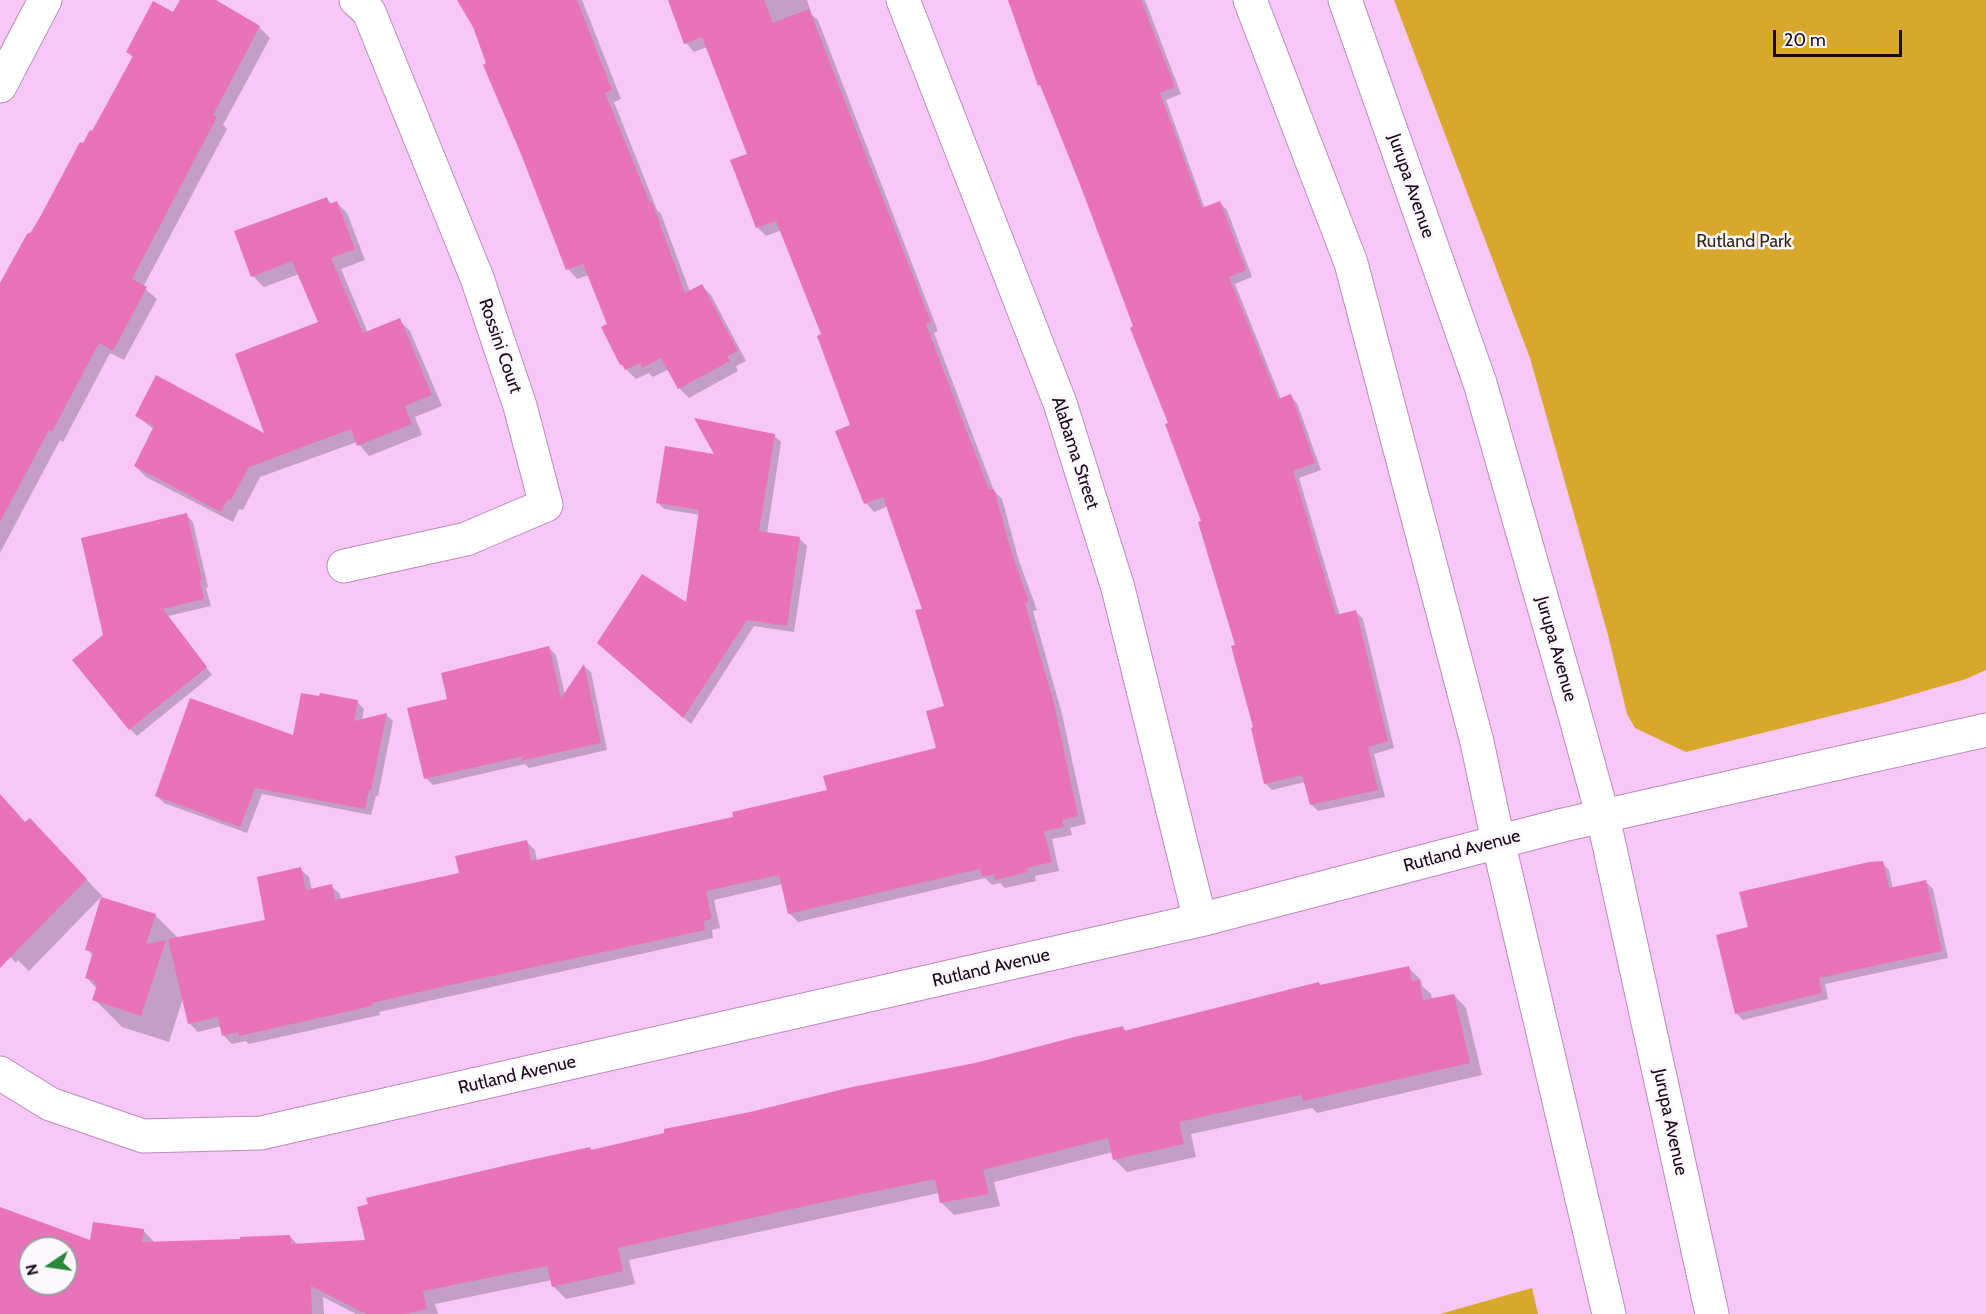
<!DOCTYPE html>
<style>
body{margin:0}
#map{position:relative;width:1986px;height:1314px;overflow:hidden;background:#f6c7f7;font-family:Cabin,sans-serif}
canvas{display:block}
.north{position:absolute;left:18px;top:1236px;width:60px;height:60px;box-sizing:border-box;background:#fdf8fd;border:2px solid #a298a2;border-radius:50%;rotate:257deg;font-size:16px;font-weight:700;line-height:24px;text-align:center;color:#190919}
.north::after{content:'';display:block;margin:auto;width:21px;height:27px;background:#2b8739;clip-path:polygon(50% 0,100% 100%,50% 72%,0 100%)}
.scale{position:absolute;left:1773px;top:30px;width:129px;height:27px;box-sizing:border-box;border:3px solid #190919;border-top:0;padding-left:8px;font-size:18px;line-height:21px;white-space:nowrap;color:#190919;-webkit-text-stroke:4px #fdf8fd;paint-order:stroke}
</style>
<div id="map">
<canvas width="1986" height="1314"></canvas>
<div class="north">N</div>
<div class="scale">20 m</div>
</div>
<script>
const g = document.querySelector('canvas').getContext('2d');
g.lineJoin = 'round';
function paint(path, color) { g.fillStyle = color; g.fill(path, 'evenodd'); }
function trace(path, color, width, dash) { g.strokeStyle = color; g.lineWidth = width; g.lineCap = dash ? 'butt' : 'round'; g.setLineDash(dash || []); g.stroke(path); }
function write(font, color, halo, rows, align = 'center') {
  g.font = font + ' Cabin,sans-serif'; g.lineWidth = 5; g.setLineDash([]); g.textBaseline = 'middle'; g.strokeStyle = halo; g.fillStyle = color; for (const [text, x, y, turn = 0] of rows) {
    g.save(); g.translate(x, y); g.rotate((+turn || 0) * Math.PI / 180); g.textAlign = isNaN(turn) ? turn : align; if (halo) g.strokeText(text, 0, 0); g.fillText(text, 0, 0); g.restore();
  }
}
const green = new Path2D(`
 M1394 0H1986V670L1966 679 1883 703 1686 752 1635 728 1627 714 1608 635 1530 358Z
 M1532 1288 1538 1314H1440Z`);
const shadow = new Path2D(`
 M181 0H213L259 27 270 38 223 125 227 129 143 287 157 299 124 360 110 353 63 442 60 440 0 553V300L32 234 84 145 93 133 134 58 127 52 174 14Z
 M459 0H582L621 99 614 102 657 210 661 214 690 292 702 286 711 295 746 361 736 366 738 371 689 398 679 388 669 369 653 377 649 373 636 379 621 364 609 325 589 275 577 279 568 269 474 26Z
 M670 0H807L812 15 818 20 938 331 934 333 994 491 1002 499 1019 561 1037 610 1033 611 1062 714 1086 824 1070 828 1072 835 1052 839 1059 871 1035 876 1036 881 1005 888 1000 883 992 885 985 878 798 922 789 913 783 884 714 900 720 928 712 930 713 938 379 1012 380 1015 249 1044 246 1041 232 1044 223 1035 222 1026 198 1032 189 1023 183 998 169 1042 122 1027 94 999 97 989 87 978 93 956 87 949 155 915 179 939 266 921 300 869 309 877 312 890 331 886 340 894 341 900 461 874 526 841 535 850 537 861 735 818 829 791 938 749 946 707 923 610 888 506 874 512 866 503 852 426 823 335 782 230 766 236 757 227 749 154 707 47 694 52 686 43Z
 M1008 0H1145L1181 94 1166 100 1205 209 1220 203 1227 210 1252 277 1235 284 1281 399 1290 396 1297 403 1321 470 1299 478 1340 616 1356 612 1363 619 1394 748 1374 754 1385 797 1318 811 1311 804 1305 782 1272 790 1265 783 1237 646 1203 522 1170 424 1113 268Z
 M327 199 332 204 336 202 347 213 365 260 341 269 368 333 399 320 410 331 442 406 415 417 422 435 369 456 357 442 260 477 243 510 239 509 233 522 146 477 135 466 154 430 137 416 267 436 320 323 299 274 264 287 253 276Z
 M774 435 781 442 767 534 800 539 807 546 794 632 754 626 691 724 606 650 687 604 700 515 664 509 657 502 716 456Z
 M186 515 193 522 208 587 206 588 211 606 168 616 212 675 137 736 130 729Z
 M549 648 556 655 565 695 584 666 591 672 607 750 529 768 525 764 433 785 426 778 449 700Z
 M357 702 364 709 362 720 386 715 393 721 378 796H376L371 815 262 794 247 833 164 803 157 796 294 738Z
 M0 795 26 824 46 836 102 896 29 971 18 960 16 963 0 946Z
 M1882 863 1889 870 1893 889 1926 882 1933 889 1948 958 1825 984 1828 999 1743 1020 1736 1013 1750 929Z
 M1408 967 1421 980 1422 986 1431 994 1432 1000 1454 995 1466 1008 1482 1075 1317 1113 1312 1108 1191 1134 1196 1157 1127 1172 1114 1159 1113 1152 994 1182 1000 1206 954 1215 941 1202 939 1193 629 1260 635 1284 566 1299 553 1286 552 1280 435 1304 438 1314H356L323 1297 324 1314H0V1209L91 1242 143 1230 155 1243 241 1240 290 1236 298 1245 367 1242 590 1149 592 1151 976 1064 1123 1028 1127 1032ZM30 1248H66V1284H30Z`);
const building = new Path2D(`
 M180 0H216L260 26 213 115 217 117 132 279 147 287 113 351 99 343 52 432 49 430 0 522V283L27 234 31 232 40 217 80 142 83 143 90 130 92 131 133 56 126 52 153 1 173 12Z
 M457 0H577L612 90 605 93 650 203 652 202 685 293 702 284 738 351 727 356 730 361 678 389 661 358 642 368 640 363 625 370 622 364 620 365 601 327 607 324 583 264 566 270 521 154 483 65 486 63 473 27Z
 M668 0H764L773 23 809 9 931 322 926 324 989 490 994 489 1011 551 1029 602 1025 603 1054 704 1078 816 1062 820 1064 827 1044 831 1052 862 1027 868 1028 872 995 880 994 874 982 877 980 869 788 914 779 875 706 891 712 919 704 921 705 930 437 988 372 1003V1006L239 1036 238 1032 222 1036 218 1017 188 1024 168 939 265 920 257 877 301 867 306 890 332 884 335 900 459 873 455 856 527 840 531 861 733 817 732 812 827 790 823 776 936 748 926 711 944 706 915 610 922 609 883 497 864 504 835 431 850 425 817 336 821 334 776 221 756 228 730 160 747 154 702 37 684 44Z
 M1008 0H1141L1175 87 1160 93 1202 208 1220 201 1246 270 1229 277 1278 399 1291 394 1315 463 1293 471 1336 615 1356 610 1388 741 1368 747 1378 790 1310 805 1302 775 1264 784 1251 728 1253 727 1231 646 1235 645 1198 522 1201 521 1165 424 1168 423 1130 328 1133 326 1081 187 1040 85 1038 86Z
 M327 197 329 204 337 201 355 249 331 258 363 333 400 318 432 395 405 406 412 424 357 446 351 429 249 467 231 500 228 499 221 512 134 466 154 426 135 416 156 375 264 433 235 354 318 322 292 261 251 277 234 231Z
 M694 418 775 434 759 531 800 537 787 626 747 620 683 718 597 643 642 574 686 602 699 510 656 503 665 446 714 454Z
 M187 513 202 580 200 581 204 599 163 609 207 667 129 730 72 660 103 635 81 538Z
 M549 646 561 698 584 664 601 743 520 761 524 756 424 779 407 708 447 699 441 673Z
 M301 693 319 696 320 693 358 700 354 721 387 713 371 790H369L365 809 255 788 240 827 155 796 190 698 293 735Z
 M0 794 25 822 30 818 87 879 0 968Z
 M1883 861 1889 888 1926 880 1942 951 1819 978 1822 993 1735 1014 1716 935 1748 927 1739 892 1869 862Z
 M101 897 156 914 146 944 166 940 141 1016 92 1000 97 985 94 984 95 981 85 978 93 952 85 950Z
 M1409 966 1412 981 1419 980 1423 1000 1454 994 1470 1063 1303 1101 1301 1095 1179 1122 1184 1144 1113 1160 1108 1138 983 1170 989 1194 940 1203 935 1179 810 1205 618 1248 623 1271 552 1287 547 1266 423 1291 427 1309 406 1314H366L311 1286 312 1314H0V1207L90 1240 93 1222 144 1229 142 1242 240 1239V1237L290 1235 291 1244 365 1240 357 1207 368 1204 366 1198 512 1164 590 1147 591 1150 664 1133V1129L750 1112 852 1087 975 1063 1075 1037 1123 1026 1124 1031 1319 982 1320 985ZM30 1248H66V1284H30Z`);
const minor = new Path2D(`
 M903 0 1060 403 1118 588 1200 920
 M0 86 45 0
 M344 566 466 539 546 505 520 406 477 278 369 12 356 0
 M0 1073 50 1104 143 1136 261 1133 1200 920 1563 825 1986 730`);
const major = new Path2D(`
 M1250 0 1351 263 1477 742 1498 841 1609 1314
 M1345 0 1480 383 1571 701 1603 817 1712 1314`);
const streetNames = [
 ["Jurupa Avenue",1411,186,71],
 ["Rossini Court",500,346,71],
 ["Alabama Street",1075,453,72],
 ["Jurupa Avenue",1556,649,74],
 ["Rutland Avenue",1462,851,-15],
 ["Rutland Avenue",991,968,-13],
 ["Rutland Avenue",517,1075,-13],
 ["Jurupa Avenue",1670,1122,78]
];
const parkNames = [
 ["Rutland Park",1744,242]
];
paint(green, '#d8a82c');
paint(shadow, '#0003');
paint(building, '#e973b9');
trace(minor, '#b98cba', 35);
trace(major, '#b98cba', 35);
trace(minor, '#fff', 33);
trace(major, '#fff', 33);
write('18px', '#190919', '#fdf8fd', streetNames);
write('18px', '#332912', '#fdf8fd', parkNames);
</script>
